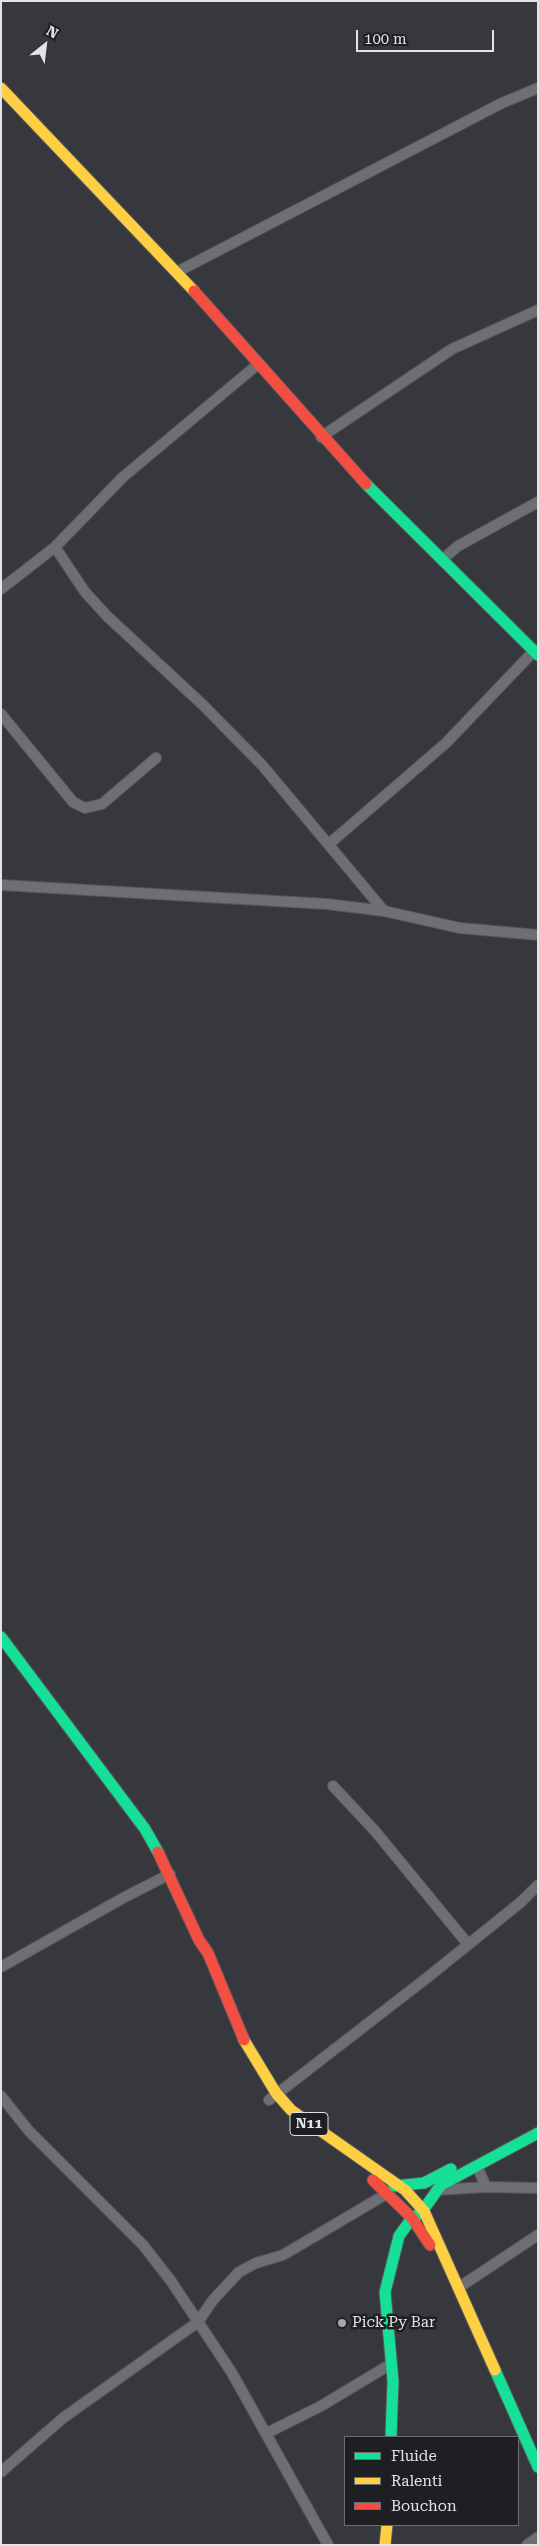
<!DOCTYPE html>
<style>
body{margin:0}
#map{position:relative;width:539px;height:2546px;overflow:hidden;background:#37383d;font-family:"Roboto Serif",serif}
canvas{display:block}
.frame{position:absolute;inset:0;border:2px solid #e1e3e8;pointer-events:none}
.legend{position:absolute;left:344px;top:2436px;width:175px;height:90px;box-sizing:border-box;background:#1e1f23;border:1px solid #6c6d72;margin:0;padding:6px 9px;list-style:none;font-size:15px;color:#e1e3e8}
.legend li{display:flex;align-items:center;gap:10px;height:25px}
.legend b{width:25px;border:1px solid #6c6d72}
.north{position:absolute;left:20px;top:20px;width:50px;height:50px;-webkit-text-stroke:4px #1e1f23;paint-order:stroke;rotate:29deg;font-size:14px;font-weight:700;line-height:20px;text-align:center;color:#e1e3e8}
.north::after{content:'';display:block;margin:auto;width:18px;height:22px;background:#e1e3e8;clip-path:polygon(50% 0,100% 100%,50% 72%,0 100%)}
.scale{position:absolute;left:356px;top:30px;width:138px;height:22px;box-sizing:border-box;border:2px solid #e1e3e8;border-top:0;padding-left:6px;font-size:15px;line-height:18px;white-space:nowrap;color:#e1e3e8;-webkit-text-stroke:4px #1e1f23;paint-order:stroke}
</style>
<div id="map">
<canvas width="539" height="2546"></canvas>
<div class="frame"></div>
<ul class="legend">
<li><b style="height:6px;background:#16e098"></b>Fluide</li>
<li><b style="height:6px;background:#ffcf43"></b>Ralenti</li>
<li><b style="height:6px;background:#f24e42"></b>Bouchon</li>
</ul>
<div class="north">N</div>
<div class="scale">100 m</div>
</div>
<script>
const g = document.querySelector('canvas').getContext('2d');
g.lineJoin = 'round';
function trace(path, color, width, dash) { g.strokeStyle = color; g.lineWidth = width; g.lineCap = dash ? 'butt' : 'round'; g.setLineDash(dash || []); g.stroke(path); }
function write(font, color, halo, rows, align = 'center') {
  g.font = font + ' "Roboto Serif",serif'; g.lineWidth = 5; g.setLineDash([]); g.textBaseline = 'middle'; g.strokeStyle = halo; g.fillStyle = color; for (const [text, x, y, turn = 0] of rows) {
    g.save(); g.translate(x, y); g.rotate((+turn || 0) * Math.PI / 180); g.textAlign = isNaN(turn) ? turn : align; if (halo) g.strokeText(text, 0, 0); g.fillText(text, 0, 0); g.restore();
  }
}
const street = new Path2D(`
 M177 272 502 103 538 88
 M321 437 452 349 538 310
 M55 547 85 592 107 616 203 705 262 765 384 911
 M443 559 458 546 538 502
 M1 589 55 547 123 477 257 365
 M1 714 73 802 85 808 102 804 156 758
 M329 844 446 743 534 651
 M1 885 327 904 384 911 460 928 538 935
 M333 1786 375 1831 467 1943
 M1 1967 123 1898 170 1874
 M1 2096 29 2131 143 2245 171 2281 232 2373 328 2545
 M269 2100 428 1977 521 1902 538 1885
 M477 2166 486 2187
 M436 2190 486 2187 538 2188
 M458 2288 538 2235
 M267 2433 321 2406 391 2364
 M1 2472 63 2418 198 2322 213 2300 239 2272 256 2263 283 2255 388 2193
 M527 2545 538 2537`);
const fast = new Path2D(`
 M366 484 538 655
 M1 1637 145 1829 158 1852
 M394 2186 424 2183 451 2169
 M495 2370 538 2467
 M391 2437 393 2381 385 2292 399 2236 412 2218 421 2213 441 2185 538 2133`);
const slow = new Path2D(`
 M1 88 194 291
 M244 2040 276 2093 291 2110 405 2190 424 2211 495 2370
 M385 2545 387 2525`);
const jam = new Path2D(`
 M194 291 366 484
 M158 1852 199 1940 208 1953 244 2040
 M373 2180 412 2218 430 2245`);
const markers = [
 [342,2323,5,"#a6a7ac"]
];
const shields = [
 [309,2124,38]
];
const shieldNames = [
 ["N11",309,2124]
];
const poiNames = [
 ["Pick Py Bar",352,2323]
];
trace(street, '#56575b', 12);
trace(fast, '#56575b', 13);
trace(slow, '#56575b', 13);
trace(jam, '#56575b', 13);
trace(street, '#6e6f73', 10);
trace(fast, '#16e098', 11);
trace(slow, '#ffcf43', 11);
trace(jam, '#f24e42', 11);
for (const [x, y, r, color] of markers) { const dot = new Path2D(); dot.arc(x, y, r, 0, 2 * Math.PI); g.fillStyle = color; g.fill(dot); trace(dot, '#1e1f23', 2); }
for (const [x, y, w] of shields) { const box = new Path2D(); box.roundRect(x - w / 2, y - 11.5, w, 23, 4); g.fillStyle = '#1e1f23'; g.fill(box); trace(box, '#e1e3e8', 1); }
write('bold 14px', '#e1e3e8', null, shieldNames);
write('15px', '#e1e3e8', '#1e1f23', poiNames, 'left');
</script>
